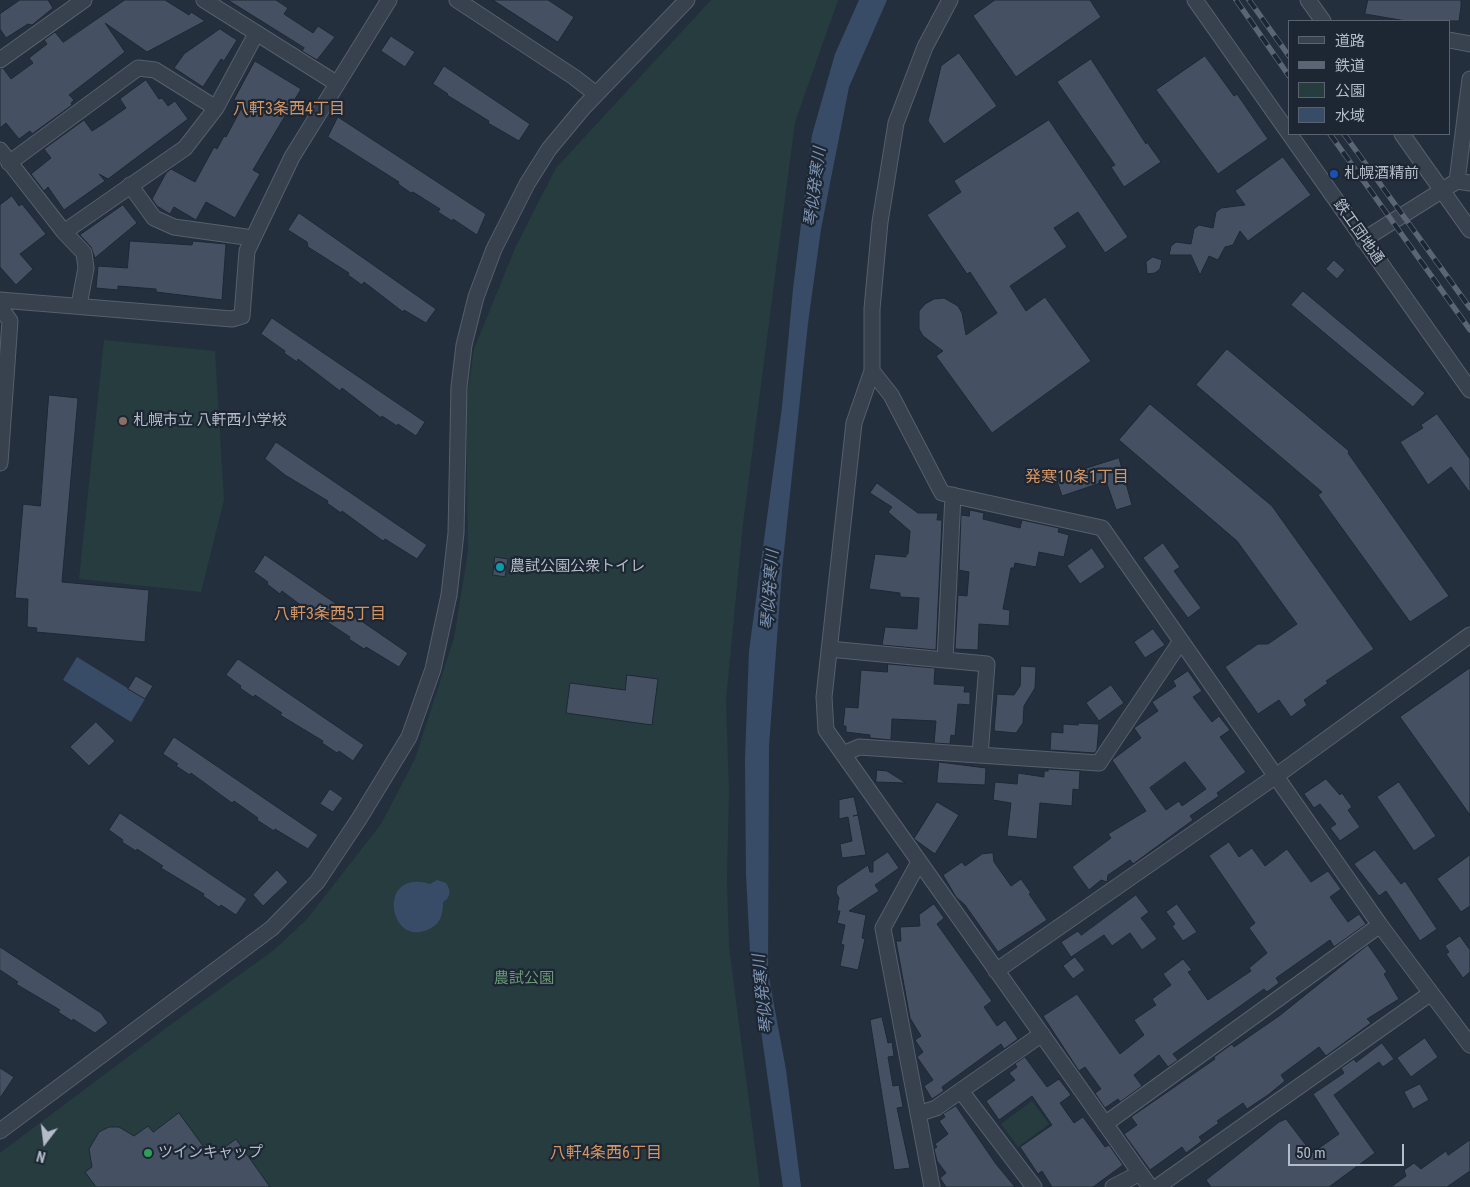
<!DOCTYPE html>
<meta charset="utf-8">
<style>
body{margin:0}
#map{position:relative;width:1470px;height:1187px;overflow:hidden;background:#242f3e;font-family:"Roboto Condensed","Noto Sans JP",sans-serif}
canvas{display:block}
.legend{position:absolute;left:1288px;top:20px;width:162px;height:115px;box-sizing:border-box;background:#1d2633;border:1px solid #59626f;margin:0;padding:6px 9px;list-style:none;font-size:15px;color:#b4bcc9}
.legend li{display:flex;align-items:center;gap:10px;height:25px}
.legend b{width:25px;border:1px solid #59626f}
.north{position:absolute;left:20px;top:1117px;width:50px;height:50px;-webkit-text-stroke:4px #1d2633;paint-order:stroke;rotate:195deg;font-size:14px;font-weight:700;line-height:20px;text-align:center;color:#b4bcc9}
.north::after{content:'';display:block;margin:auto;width:18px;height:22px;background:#b4bcc9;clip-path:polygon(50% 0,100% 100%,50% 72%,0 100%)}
.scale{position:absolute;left:1288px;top:1144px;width:116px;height:22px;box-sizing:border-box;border:2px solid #b4bcc9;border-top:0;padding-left:6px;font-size:15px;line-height:18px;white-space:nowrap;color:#b4bcc9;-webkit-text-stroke:4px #1d2633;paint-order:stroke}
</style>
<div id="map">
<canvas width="1470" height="1187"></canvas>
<ul class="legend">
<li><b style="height:6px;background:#38414e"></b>道路</li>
<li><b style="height:6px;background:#5a6575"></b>鉄道</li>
<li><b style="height:14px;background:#263c3f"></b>公園</li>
<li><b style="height:14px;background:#394c67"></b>水域</li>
</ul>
<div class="north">N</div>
<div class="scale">50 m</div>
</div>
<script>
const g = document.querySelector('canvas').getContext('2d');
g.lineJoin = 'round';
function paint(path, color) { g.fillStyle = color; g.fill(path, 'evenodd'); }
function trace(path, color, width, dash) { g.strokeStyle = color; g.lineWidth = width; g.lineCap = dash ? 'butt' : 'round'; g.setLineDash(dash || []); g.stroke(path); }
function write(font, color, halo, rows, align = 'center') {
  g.font = font + ' "Roboto Condensed","Noto Sans JP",sans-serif'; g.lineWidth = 4.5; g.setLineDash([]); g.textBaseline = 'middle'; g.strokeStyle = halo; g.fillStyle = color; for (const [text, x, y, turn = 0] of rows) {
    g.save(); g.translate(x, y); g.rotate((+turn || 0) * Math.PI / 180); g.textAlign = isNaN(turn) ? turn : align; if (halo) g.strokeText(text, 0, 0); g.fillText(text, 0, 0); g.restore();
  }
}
const green = new Path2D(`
 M711 0H838L795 122 743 524 726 700 729 792 727 879 729 946 760 1187H0V1153L181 1017 274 950 307 919 381 824 415 759 454 638 468 551 466 405 474 349 516 246 556 168Z
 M104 340 215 351 224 500 201 592 79 579Z
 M1032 1101 1049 1124 1018 1147 1001 1124Z`);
const water = new Path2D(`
 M859 0H887L849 87 821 229 808 323 782 570 769 746 768 972 786 1070 801 1187H783L750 952 746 874 745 759 749 651 782 407 793 289 812 135 835 54Z
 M77 657 145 699 131 722 63 680Z
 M437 880 446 883C451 890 451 898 443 902 443 913 441 923 431 928 389 952 375 867 430 884Z`);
const building = new Path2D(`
 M20 0H48L53 8 32 25 28 24 6 38 0 29V14Z
 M125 0H165L189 15 191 12 205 21 147 52 105 23 125 52 69 95 74 100 71 103 72 105 32 134 30 131 19 139 6 123 0 128V69L3 68 11 79 33 63 29 58 47 44 44 40 55 32 63 42Z
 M228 0H276L288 8 284 14 313 33 318 26 335 37 317 60 302 51 304 48Z
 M493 0H548L574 17 558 42Z
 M995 0H1090L1101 17 1016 77 973 16Z
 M1368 0H1461V7L1459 21H1406L1365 14Z
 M220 29 237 40 224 61 221 59 203 87 174 68 184 54Z
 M391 36 415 52 405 67 381 51Z
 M959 53 997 106 944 144 928 121 941 66Z
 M1205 56 1234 96 1237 94 1268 139 1218 174 1156 90Z
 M1091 59 1146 144 1147 142 1161 162 1124 187 1111 167 1115 165 1057 82Z
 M255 61 301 89 253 170 260 174 235 218 206 202 196 220 174 207 170 214 157 206 152 199 166 173 171 169 195 182 214 147 217 149 224 136 226 137 242 107V104L234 100Z
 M444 66 530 124 519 141 488 123 489 121 447 95 448 94 433 84Z
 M146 80 159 99 162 98 168 106 175 101 188 119 108 179 99 174 105 181 64 210 48 187 44 191 31 174 51 158 44 149 84 120 92 131 103 124 126 108 120 99Z
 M338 117 486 214 477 235 453 219 452 221 438 212 440 209 413 192 411 193 398 184 399 182 328 137Z
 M1049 120 1128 237 1105 253 1078 212 1054 228 1067 247 1010 286 1026 311 1045 297 1091 361 992 433 936 356 943 351 923 336 919 329V311L925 304 934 299 944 298 958 306 962 313 966 335 997 313 970 272 967 274 927 215 961 192 954 181Z
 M1283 157 1311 195 1248 241 1240 231 1233 245 1225 247 1218 260 1209 256 1200 275 1191 255H1169L1171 246 1176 242 1191 244 1194 229 1199 225 1213 228 1216 212 1221 208 1245 205 1235 191Z
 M12 196 19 206 22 204 46 234 20 254 33 269 16 285 0 267V205Z
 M123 205 137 223 95 258 91 247 80 235Z
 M299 213 436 309 426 323 404 310 403 312 364 282 362 285 348 275 349 273 308 247 307 242 288 230Z
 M130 241 192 245 193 241 226 244 222 300 156 292V289L118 286V290L96 288 98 266 127 268Z
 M1153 257 1162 260 1160 269 1155 273 1147 274 1146 262Z
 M1334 260 1345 270 1337 279 1326 269Z
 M1303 291 1425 393 1413 407 1291 305Z
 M272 318 425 422 416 436 398 424 397 426 382 416 381 418 342 388 340 391 298 359 297 362 284 353 285 351 261 334Z
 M1227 349 1349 451 1348 453 1449 596 1410 622 1318 495 1322 492 1196 385Z
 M49 395 78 398 62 582 149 590 145 642 36 632 37 628 27 627 28 599 15 598 23 504 40 506Z
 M1150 404 1272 506 1374 649 1326 681 1328 683 1304 700 1307 705 1291 717 1279 700 1258 714 1225 667 1258 644H1268L1297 624 1237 541 1119 440Z
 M1437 414 1470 459V493L1451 467 1428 485 1400 442 1423 428 1421 425Z
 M276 442 427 545 417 559 385 539 383 541 342 511 341 513 327 503 328 501 285 475 265 459Z
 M1119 458 1132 505 1116 510 1106 481 1062 496 1056 478Z
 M877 483 918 513H938L937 520H942L936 650 882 645 885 627 917 629 919 598 900 597V593L869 589 875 554 906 557V554H908L910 531 888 512 892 507 870 493Z
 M970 510 984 513 983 519 1020 528 1022 520 1059 528 1058 532 1069 535 1064 557 1039 552 1036 567 1015 563 1014 568H1011L1003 609 1010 610 1009 626 979 624 978 650 955 649 958 595 967 596 969 572 959 570 961 515 969 516Z
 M1163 543 1180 567 1174 571 1201 608 1188 618 1143 558Z
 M1092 548 1105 567 1080 584 1067 566Z
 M265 555 408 653 399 667 366 647 364 649 349 639 350 637 324 620 323 622 282 591 280 594 267 584 268 582 254 572Z
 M495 557 508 559 505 577 493 575Z
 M1153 629 1165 645 1145 658 1134 642Z
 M238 659 364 745 353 761 339 751 337 753 322 743 323 741 280 715 282 713 255 695 253 697 240 688 241 686 226 675Z
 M888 664 935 668 934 684 965 686 964 692H970V705L958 704 955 736 951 735 950 744 934 743 936 721 892 719 891 740 870 738V735L846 732V726H843L845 707 858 708 861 670 887 672Z
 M1021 666 1036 667 1035 688 1024 706 1023 723 1016 733 994 731 997 694 1014 695 1020 686Z
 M1470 668V815L1400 717Z
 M1188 671 1202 691 1193 697 1212 722 1219 716 1230 730 1220 737 1246 772 1217 793 1219 796 1190 816 1193 820 1133 864 1130 860 1108 875 1107 882 1101 880 1089 890 1072 867 1111 838 1108 834 1146 811 1112 760 1141 738 1134 728 1158 711 1152 702 1176 686 1173 681ZM1185 762 1206 789 1182 806 1179 801 1166 810 1150 788Z
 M627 675 658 679 652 725 566 713 570 683 625 690Z
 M136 676 153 686 145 699 128 689Z
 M1111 685 1124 703 1099 721 1086 703Z
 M96 722 115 741 89 766 70 747Z
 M1078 723 1099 724 1097 749 1095 753 1050 750 1051 732 1063 733V724L1078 725Z
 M174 737 318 835 308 849 275 829 274 831 257 820 258 818 234 801 232 803 191 773 190 775 176 766 178 764 163 754Z
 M939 762 986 768 985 785 937 783Z
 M1048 769 1080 771 1079 790 1073 789 1072 806 1040 803 1037 839 1007 836 1011 803 993 800 995 782 1017 784 1018 773 1044 777V771H1048Z
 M877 770 887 771 906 783 876 782Z
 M1326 779 1340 795 1342 793 1352 807 1348 810 1360 827 1340 841 1330 828 1336 824 1320 804 1314 808 1304 794Z
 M1399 782 1436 836 1414 851 1377 797Z
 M330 789 343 798 333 812 320 804Z
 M854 797 858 815 853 816 858 815 866 855 842 858 840 844 852 841 848 817 839 819V800Z
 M937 802 959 815 935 854 914 839Z
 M120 813 247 899 236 915 221 905 219 907 203 896 204 894 161 868 163 866 137 849 136 851 122 842 123 840 109 830Z
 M1229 842 1239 857 1252 848 1265 866 1287 849 1311 882 1328 871 1341 889 1330 897 1348 922 1359 914 1366 924 1334 947 1330 940 1276 978 1279 983 1267 992 1264 989 1173 1054 1178 1060 1168 1067 1159 1055 1134 1075 1142 1086 1120 1102 1118 1099 1105 1108 1095 1093 1101 1089 1085 1067 1079 1071 1043 1016 1077 994 1120 1054 1144 1035 1134 1020 1156 1005 1152 999 1171 985 1163 974 1183 959 1192 970 1188 972 1208 1000 1251 971 1249 968 1267 953 1249 928 1255 923 1209 856Z
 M1375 850 1401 884 1405 881 1437 929 1420 941 1386 891 1379 896 1354 864Z
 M888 852 899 868 875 885 879 891 849 911 866 915 862 938 865 939 858 970 840 966 844 945 841 944 845 925 837 923 840 911H837L839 898 836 893 837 886 868 865 870 872H873V862Z
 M993 853 994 862 1011 886 1021 879 1031 893 1029 894 1047 920 998 952 965 905 956 897 943 875 962 862 965 866 982 854Z
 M1470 855V906L1461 912 1437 879Z
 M277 870 288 882 263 906 253 895Z
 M1136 895 1149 912 1141 918 1157 939 1142 950 1130 933 1112 946 1104 935 1071 957 1061 942 1078 931 1081 935Z
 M934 904 944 918 937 924 992 1001 984 1007 997 1026 1005 1020 1018 1039 1004 1049 1001 1044 942 1087 944 1091 932 1099 924 1086 933 1080 917 1057 923 1052 915 1040 921 1036 910 1018 896 941H901L900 927 920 926 919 915Z
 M1177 904 1197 932 1183 941 1172 926 1175 924 1166 912Z
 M1460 936 1470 950V972L1463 978 1446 954 1449 952 1445 946Z
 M1368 945 1387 972 1384 974 1399 999 1367 1019 1371 1023 1326 1056 1319 1047 1281 1075 1285 1081 1268 1095 1247 1109 1243 1103 1217 1121 1219 1123 1199 1137 1202 1141 1186 1153 1182 1147 1150 1170 1124 1134 1137 1125 1131 1117 1215 1059 1214 1057 1232 1044 1234 1047 1279 1016Z
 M0 947 101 1013 108 1023 95 1033 73 1019 72 1021 58 1012 60 1010 16 984 18 982 0 970Z
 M1075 957 1085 970 1073 979 1063 966Z
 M882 1017 888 1043 892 1042 894 1056 888 1057 893 1086 899 1085 903 1107 897 1108 910 1168 894 1170 870 1020Z
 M1425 1038 1438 1057 1411 1077 1397 1058Z
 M1382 1043 1394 1059 1383 1067 1379 1062 1334 1095 1375 1153 1329 1187H1211L1206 1180 1279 1122 1286 1119 1312 1153 1339 1134 1313 1094 1344 1073 1341 1068 1354 1059 1356 1062Z
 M1025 1057 1047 1087 1059 1079 1071 1095 1060 1103 1074 1123 1083 1117 1105 1147 1109 1145 1123 1165 1093 1187H1052L1042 1171 1038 1174 1020 1147 1052 1125 1032 1096 999 1120 986 1101 1015 1080 1009 1073 1017 1067 1015 1064Z
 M0 1068 14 1077 0 1098Z
 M1420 1084 1429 1100 1413 1109 1404 1092Z
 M956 1106 996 1164 1015 1187H946L940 1178 946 1173 937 1161 934 1149 937 1147 935 1144 948 1134 939 1121 945 1117 943 1114Z
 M179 1113 211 1157 236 1139 270 1187H96L85 1172 92 1167 89 1149 99 1132 109 1127H119L134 1136 148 1126 153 1132Z
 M1470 1140V1171L1447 1187H1391L1406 1176 1404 1170 1414 1163 1421 1169 1446 1151 1448 1155Z`);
const minor = new Path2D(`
 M204 0 336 83
 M457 0 574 77 596 94
 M950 0 925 47 896 123 880 222 872 309V371L854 423 824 697 826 730 1150 1187
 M1195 0 1470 390
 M1308 0 1323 21
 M1449 40 1470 44
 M0 60 84 0
 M1402 134 1470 230
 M0 150 64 232 185 148 216 108 256 34
 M9 163 138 68 155 70 216 108
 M1457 181 1470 79
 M130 185 154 218 174 227 253 238
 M64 232 84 253 86 268 79 305
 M1363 240 1457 181 1470 183
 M0 300 232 319 242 316 247 251 292 157 389 0
 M0 307 10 321 0 463
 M872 371 891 395 942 493 1102 528 1380 925 1470 1045
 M829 649 987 664 980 755
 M945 660 953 495
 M843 754 859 747 1099 763 1181 641
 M919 862 883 928 932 1187
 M996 971 1276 776 1470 635
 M961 1091 1034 1187
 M918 1114 936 1108 1042 1034
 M1105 1124 1380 925
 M0 1131 272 928 317 882 359 819 409 737 433 669 449 595 456 533 459 387 464 345 476 297 494 249 527 184 549 149 584 107 687 0
 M1113 1187 1140 1173
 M1157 1187 1431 993`);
const rail = new Path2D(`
 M1236 0 1289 76
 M1249 0 1289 56
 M1330 134 1470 330
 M1344 134 1470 308`);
const markers = [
 [1334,174,5,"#1a4fb4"],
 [123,421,5,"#8d6e63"],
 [500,567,5,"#0f9aa8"],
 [148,1153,5,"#2e9e5b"]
];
const poiNames = [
 ["札幌酒精前",1344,174],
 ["札幌市立 八軒西小学校",133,421],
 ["農試公園公衆トイレ",510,567],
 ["ツインキャップ",158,1153]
];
const streetNames = [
 ["鉄工団地通",1358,232,55]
];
const parkNames = [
 ["農試公園",524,979]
];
const neighbourhoodNames = [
 ["八軒3条西4丁目",289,110],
 ["発寒10条1丁目",1077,478],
 ["八軒3条西5丁目",330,615],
 ["八軒4条西6丁目",606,1154]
];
const waterNames = [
 ["琴似発寒川",816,187,-83],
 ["琴似発寒川",771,590,-86],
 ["琴似発寒川",764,994,-96]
];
paint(green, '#263c3f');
paint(water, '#394c67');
paint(building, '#455162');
trace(building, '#1f2835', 1);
trace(minor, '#565f6c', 17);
trace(minor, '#38414e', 15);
trace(rail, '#5a6575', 5.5);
trace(rail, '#1d2633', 4, [11]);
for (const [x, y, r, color] of markers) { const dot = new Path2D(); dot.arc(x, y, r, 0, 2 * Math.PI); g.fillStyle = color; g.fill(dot); trace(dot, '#1d2633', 2); }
write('15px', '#b4bcc9', '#1d2633', poiNames, 'left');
write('15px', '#b4bcc9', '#1d2633', streetNames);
write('15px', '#6b9a76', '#1d2633', parkNames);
write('16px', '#d59563', '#1d2633', neighbourhoodNames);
write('italic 16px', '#7c92b1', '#1d2633', waterNames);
</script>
